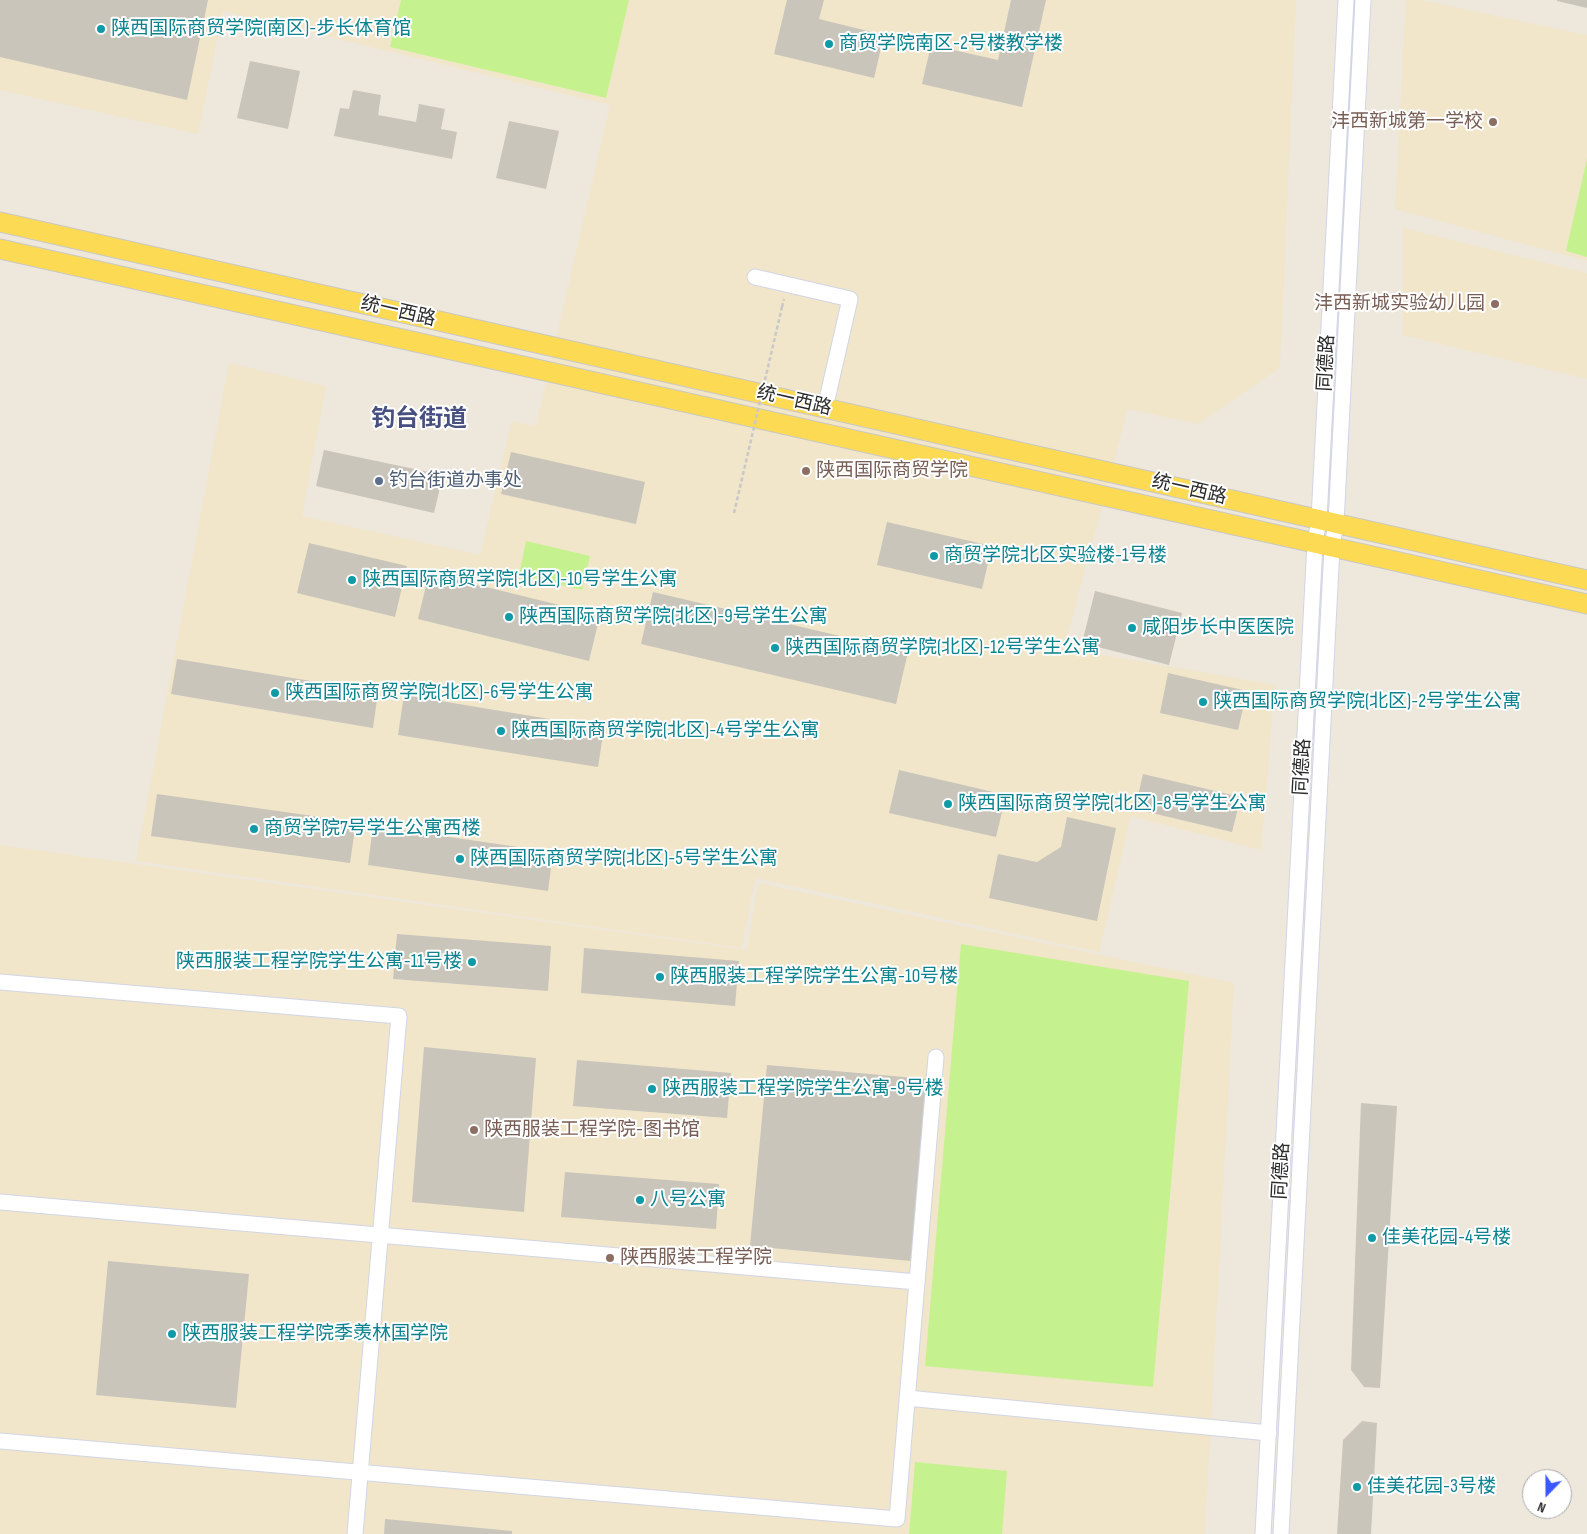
<!DOCTYPE html>
<meta charset="utf-8">
<style>
body{margin:0}
#map{position:relative;width:1587px;height:1534px;overflow:hidden;background:#eee7dc;font-family:"Sofia Sans Condensed",sans-serif}
canvas{display:block}
.north{position:absolute;left:1522px;top:1469px;width:50px;height:50px;box-sizing:border-box;background:#fff;border:1px solid #aaa;border-radius:50%;rotate:202deg;font-size:14px;font-weight:700;line-height:20px;text-align:center;color:#2b2b2b}
.north::after{content:'';display:block;margin:auto;width:18px;height:22px;background:#3958ff;clip-path:polygon(50% 0,100% 100%,50% 72%,0 100%)}
</style>
<div id="map">
<canvas width="1587" height="1534"></canvas>
<div class="north">N</div>
</div>
<script>
const g = document.querySelector('canvas').getContext('2d');
g.lineJoin = 'round';
function paint(path, color) { g.fillStyle = color; g.fill(path, 'evenodd'); }
function trace(path, color, width, dash) { g.strokeStyle = color; g.lineWidth = width; g.lineCap = dash ? 'butt' : 'round'; g.setLineDash(dash || []); g.stroke(path); }
function write(font, color, halo, rows, align = 'center') {
  g.font = font + ' "Sofia Sans Condensed","Noto Sans SC",sans-serif'; g.lineWidth = 4; g.setLineDash([]); g.textBaseline = 'middle'; g.strokeStyle = halo; g.fillStyle = color; for (const [text, x, y, turn = 0] of rows) {
    g.save(); g.translate(x, y); g.rotate((+turn || 0) * Math.PI / 180); g.textAlign = isNaN(turn) ? turn : align; if (halo) g.strokeText(text, 0, 0); g.fillText(text, 0, 0); g.restore();
  }
}
const education = new Path2D(`
 M0 0H1296L1280 368 1198 424 1128 409 1064 648 1275 685 1261 850 1131 816 1099 952 755 878 742 948 136 861 229 363 326 386 302 516 480 555 512 421 536 426 610 105 223 11 198 134 0 90Z
 M1406 0H1421L1587 35V261L1395 209Z
 M1403 228 1587 273V379L1403 335Z
 M0 845 747 950 758 883 1234 983 1205 1534H0Z`);
const pitch = new Path2D(`
 M401 0H629L606 98 390 47Z
 M1587 159V257L1566 251Z
 M526 541 590 556 582 590 519 575Z
 M961 944 1189 981 1153 1387 925 1366Z
 M915 1462 1007 1471 1002 1534H909Z`);
const building = new Path2D(`
 M0 0H208L187 100 0 57Z
 M787 0H824L819 19 884 35 874 78 774 54Z
 M1011 0H1046L1022 107 922 84 931 45 998 60Z
 M1557 0H1587V8L1557 1Z
 M250 61 300 71 288 129 237 118Z
 M353 90 381 95 378 115 416 122 419 104 445 109 441 129 457 132 452 159 334 136 340 108 349 109Z
 M509 121 559 131 546 189 496 178Z
 M324 450 443 475 434 513 316 486Z
 M511 452 645 482 636 524 501 494Z
 M887 522 992 546 982 589 877 565Z
 M309 543 407 566 395 617 297 593Z
 M429 573 600 615 589 661 418 619Z
 M1095 591 1182 613 1169 665 1082 643Z
 M653 592 908 652 896 704 641 644Z
 M177 659 378 692 373 728 171 694Z
 M1168 673 1247 691 1238 730 1160 713Z
 M404 695 604 728 598 767 398 735Z
 M899 770 1006 795 996 837 889 813Z
 M1143 774 1241 797 1232 832 1135 809Z
 M157 794 356 822 350 863 151 836Z
 M1067 817 1116 828 1097 921 989 898 998 854 1037 862 1061 847Z
 M373 826 553 852 548 891 368 865Z
 M397 934 551 946 548 991 393 979Z
 M584 948 739 961 735 1006 581 993Z
 M424 1047 536 1058 524 1212 412 1202Z
 M577 1060 731 1073 727 1118 573 1106Z
 M767 1065 927 1079 911 1261 750 1246Z
 M1361 1103 1397 1106 1380 1388 1364 1387 1351 1370Z
 M565 1172 719 1184 716 1229 561 1217Z
 M108 1261 249 1274 236 1408 96 1395Z
 M1362 1421 1377 1423 1371 1534H1337L1343 1440Z
 M385 1519 512 1531V1534H384Z`);
const path = new Path2D(`
 M782 307 784 299`);
const minor = new Path2D(`
 M755 277 850 299 825 408
 M0 982 399 1016 355 1534
 M0 1202 917 1282
 M907 1398 1269 1433
 M0 1441 897 1519 936 1057
 M1263 1534 1315 543 1319 519 1346 0
 M1281 1534 1332 547 1336 523 1363 0`);
const major = new Path2D(`
 M0 222 1587 580
 M0 249 1587 604`);
const pathBridge = new Path2D(`
 M734 513 782 307`);
const markers = [
 [101,29,5,"#0f9aa8"],
 [829,44,5,"#0f9aa8"],
 [1493,122,5,"#8d6e63"],
 [1495,304,5,"#8d6e63"],
 [806,471,5,"#8d6e63"],
 [379,481,5,"#5c6f8a"],
 [934,556,5,"#0f9aa8"],
 [352,580,5,"#0f9aa8"],
 [509,617,5,"#0f9aa8"],
 [1132,628,5,"#0f9aa8"],
 [775,648,5,"#0f9aa8"],
 [275,693,5,"#0f9aa8"],
 [1203,702,5,"#0f9aa8"],
 [501,731,5,"#0f9aa8"],
 [948,804,5,"#0f9aa8"],
 [254,829,5,"#0f9aa8"],
 [460,859,5,"#0f9aa8"],
 [472,962,5,"#0f9aa8"],
 [660,977,5,"#0f9aa8"],
 [652,1089,5,"#0f9aa8"],
 [474,1130,5,"#8d6e63"],
 [640,1200,5,"#0f9aa8"],
 [1372,1238,5,"#0f9aa8"],
 [610,1258,5,"#8d6e63"],
 [172,1334,5,"#0f9aa8"],
 [1357,1487,5,"#0f9aa8"]
];
const cultureNames = [
 ["陕西国际商贸学院(南区)-步长体育馆",111,29],
 ["商贸学院南区-2号楼教学楼",839,44],
 ["商贸学院北区实验楼-1号楼",944,556],
 ["陕西国际商贸学院(北区)-10号学生公寓",362,580],
 ["陕西国际商贸学院(北区)-9号学生公寓",519,617],
 ["咸阳步长中医医院",1142,628],
 ["陕西国际商贸学院(北区)-12号学生公寓",785,648],
 ["陕西国际商贸学院(北区)-6号学生公寓",285,693],
 ["陕西国际商贸学院(北区)-2号学生公寓",1213,702],
 ["陕西国际商贸学院(北区)-4号学生公寓",511,731],
 ["陕西国际商贸学院(北区)-8号学生公寓",958,804],
 ["商贸学院7号学生公寓西楼",264,829],
 ["陕西国际商贸学院(北区)-5号学生公寓",470,859],
 ["陕西服装工程学院学生公寓-11号楼",462,962,"right"],
 ["陕西服装工程学院学生公寓-10号楼",670,977],
 ["陕西服装工程学院学生公寓-9号楼",662,1089],
 ["八号公寓",650,1200],
 ["佳美花园-4号楼",1382,1238],
 ["陕西服装工程学院季羡林国学院",182,1334],
 ["佳美花园-3号楼",1367,1487]
];
const educationNames = [
 ["沣西新城第一学校",1483,122,"right"],
 ["沣西新城实验幼儿园",1485,304,"right"],
 ["陕西国际商贸学院",816,471],
 ["陕西服装工程学院-图书馆",484,1130],
 ["陕西服装工程学院",620,1258]
];
const streetNames = [
 ["统一西路",398,312,13],
 ["同德路",1327,363,-87],
 ["统一西路",794,401,13],
 ["统一西路",1189,490,13],
 ["同德路",1303,767,-87],
 ["同德路",1282,1171,-87]
];
const serviceNames = [
 ["钓台街道办事处",389,481]
];
const districtNames = [
 ["钓台街道",419,420]
];
paint(education, '#f1e6ca');
paint(pitch, '#c5f28f');
paint(building, '#c9c5bb');
trace(minor, '#d1d5e5', 17);
trace(major, '#c8c8c8', 21);
trace(path, '#c8c8c8', 2.5, [4, 2.5]);
trace(minor, '#fff', 15);
trace(major, '#fdda53', 19);
trace(pathBridge, '#c8c8c8', 2.5, [4, 2.5]);
for (const [x, y, r, color] of markers) { const dot = new Path2D(); dot.arc(x, y, r, 0, 2 * Math.PI); g.fillStyle = color; g.fill(dot); trace(dot, '#fff', 2); }
write('19px', '#0d838f', '#fff', cultureNames, 'left');
write('19px', '#785e54', '#fff', educationNames, 'left');
write('19px', '#2b2b2b', '#fff', streetNames);
write('19px', '#4e5e75', '#fff', serviceNames, 'left');
write('bold 24px', '#475080', '#fff', districtNames);
</script>
